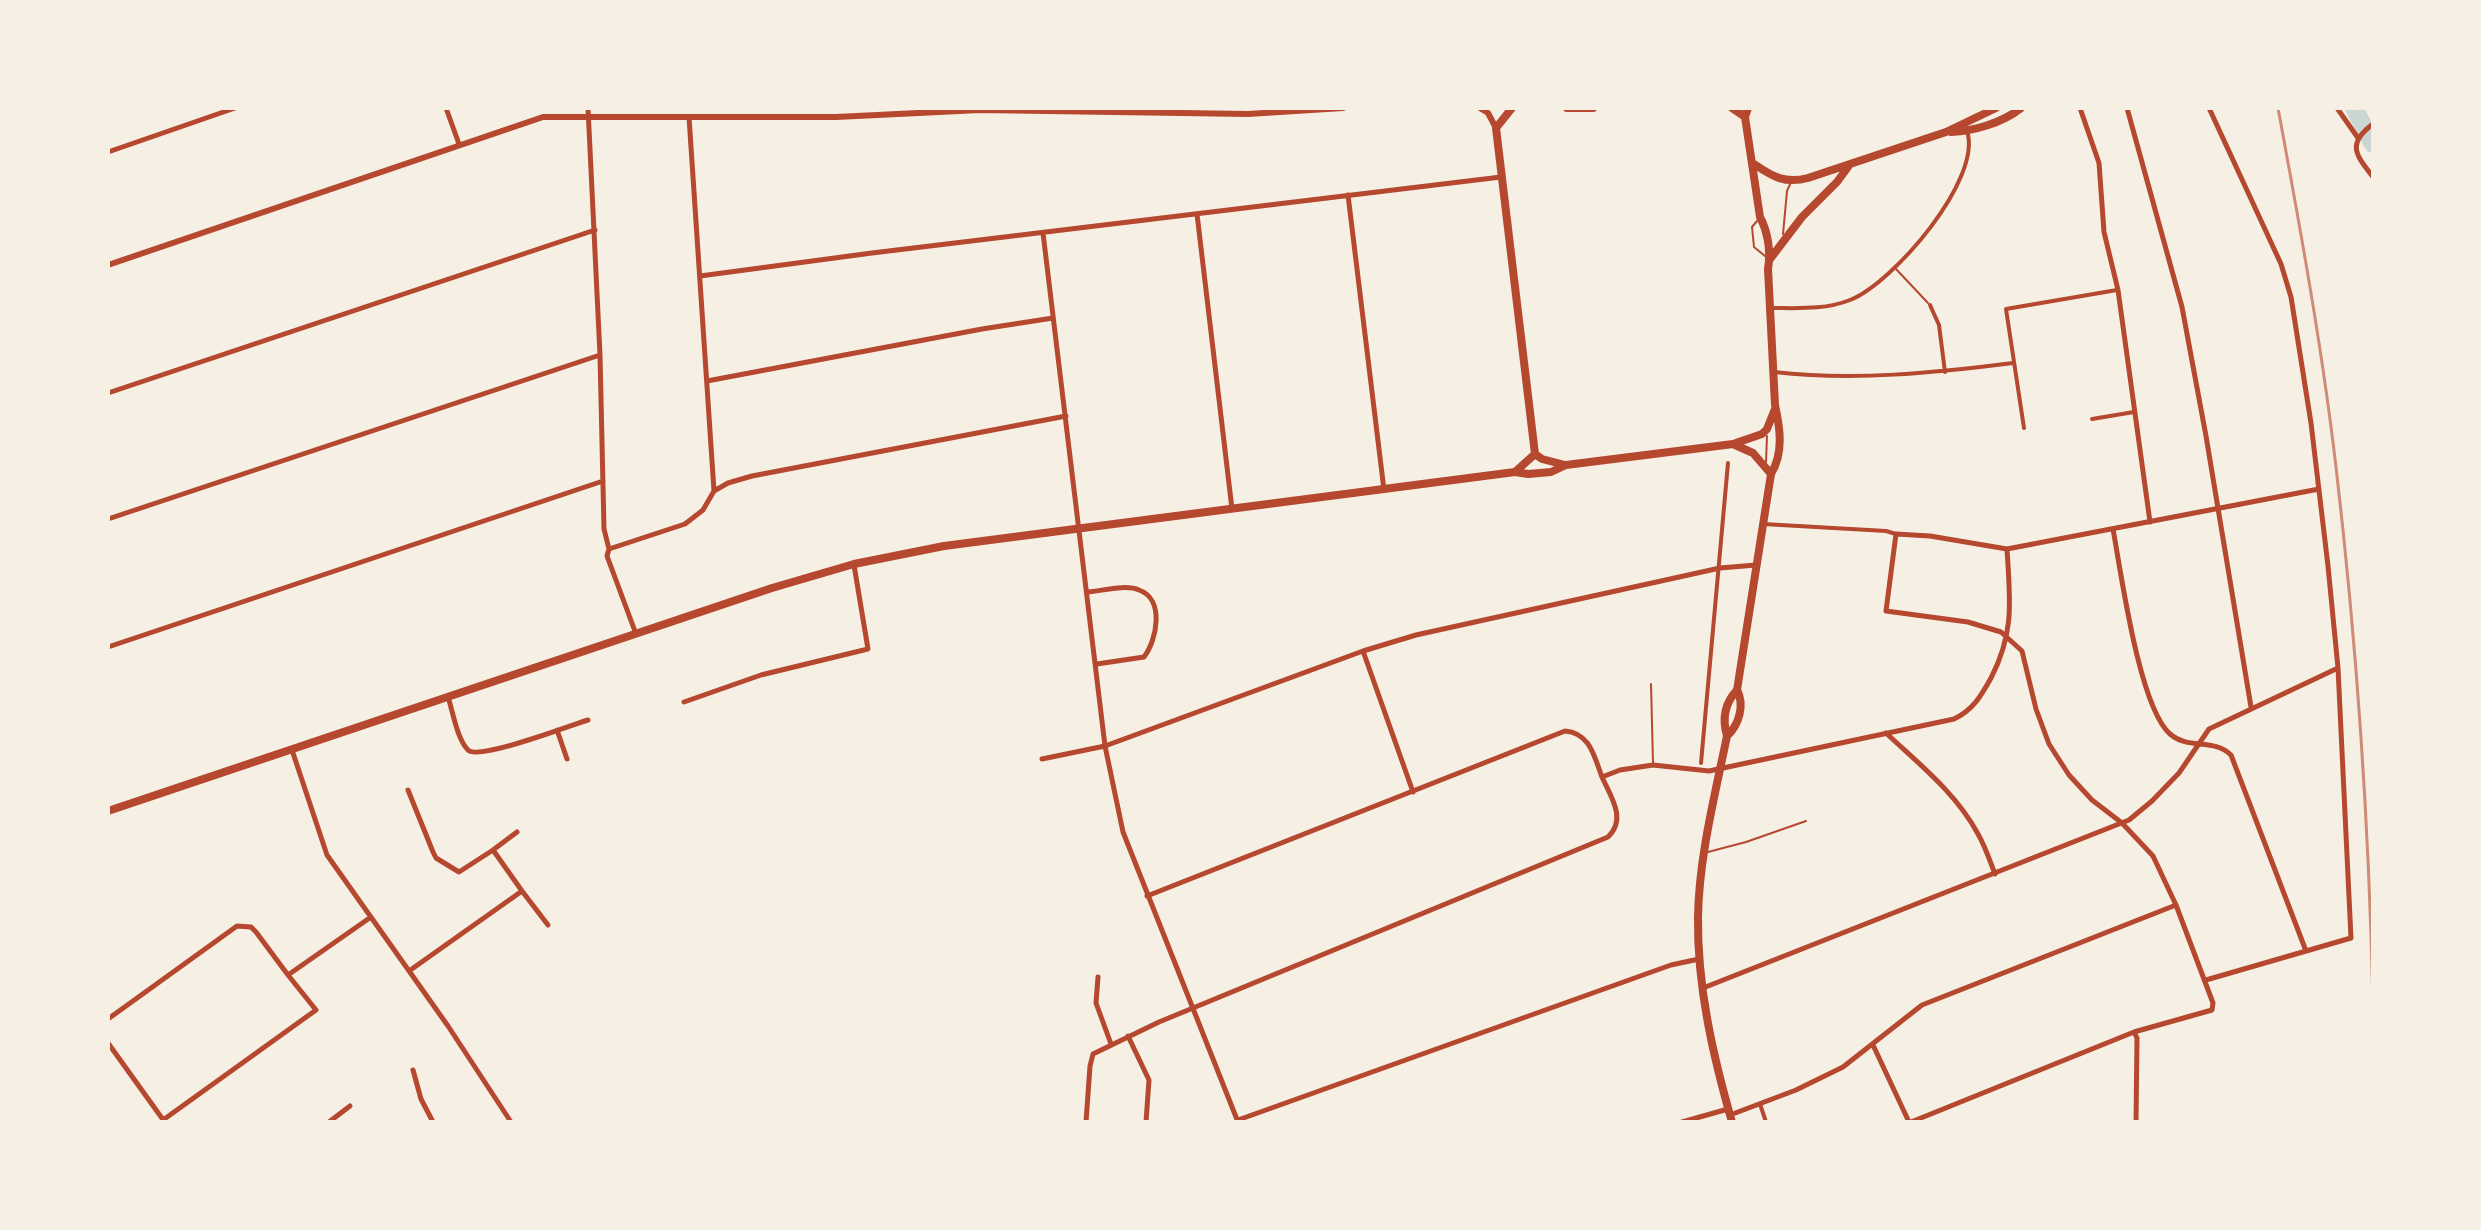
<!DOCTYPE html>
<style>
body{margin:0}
#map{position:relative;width:2481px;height:1230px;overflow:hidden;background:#f6efe4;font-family:"Open Sans",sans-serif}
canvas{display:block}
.frame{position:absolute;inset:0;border:110px solid #f6efe4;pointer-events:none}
</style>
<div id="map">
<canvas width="2481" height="1230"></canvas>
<div class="frame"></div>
</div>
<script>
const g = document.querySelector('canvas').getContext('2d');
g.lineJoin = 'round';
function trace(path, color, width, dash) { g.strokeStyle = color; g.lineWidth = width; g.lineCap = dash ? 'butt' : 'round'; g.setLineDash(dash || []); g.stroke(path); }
const river = new Path2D(`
 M2354 108 2373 144`);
const service = new Path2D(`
 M1757 221 1752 227 1754 247 1765 256
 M1783 234 1787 191 1791 182
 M1896 269 1928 303
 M1766 462 1767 436
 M1651 684 1653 763
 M1708 852 1746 842 1806 821`);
const pedestrian = new Path2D(`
 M1930 305 1939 325 1945 372
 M1771 308C1798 308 1825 310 1850 300 1893 283 1983 179 1967 131
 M1774 372C1855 381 1933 373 2013 363
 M2092 419 2134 412
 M2024 428 2006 309 2117 290
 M1763 524 1886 531 1896 534
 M1701 763 1728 463
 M1760 1104 1766 1122`);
const minor = new Path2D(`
 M446 108 459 144
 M588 108 600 355 604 529 609 549 607 556 636 634
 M2080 108 2099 163 2104 232 2118 290 2150 522
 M2127 108 2182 307 2206 436 2251 707
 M2337 108 2358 138
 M689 117 714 491
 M2373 124C2346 144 2356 155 2373 177
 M108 152 235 108
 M1348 195 1384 490
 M1197 214 1232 509
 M1043 233 1105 746 1123 832 1238 1122
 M700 276 872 253 1501 177
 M707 381 982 329 1053 318
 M108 393 595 230
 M108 519 600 355
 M2113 529C2121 572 2139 707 2170 734 2189 750 2213 738 2231 755L2306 951
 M609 549 685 524 703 510 714 491 728 483 752 476 1066 416
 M1088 592C1102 591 1125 584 1139 590 1165 599 1157 640 1144 657L1097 664
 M108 647 603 481
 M1363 651 1413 792
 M448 697C453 712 457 739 468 750 479 761 571 725 588 720
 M684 702 761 675 868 649 854 565
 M557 730 567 759
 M1886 733C1919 764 1956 793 1978 834 1985 846 1990 861 1995 874
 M292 750 327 855 448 1026 511 1122
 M1042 759 1105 746 1363 651 1416 635 1720 568 1756 565
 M408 790 433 852 436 858 459 872 493 850 522 891 409 971
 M493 850 517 832
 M522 891 548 925
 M1147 896 1565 731C1590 733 1594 756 1602 777L1620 770 1653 765 1709 771 1954 719C1973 710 1981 696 1991 678 2015 631 2010 600 2007 549
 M1098 977 1096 1003 1111 1044
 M2206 980 2351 938 2338 668 2328 566 2311 423 2291 297 2281 264 2209 108
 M1703 988 2129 820 2152 801 2179 773 2209 729 2338 668
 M108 1019 237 926 251 927 256 932 288 975 371 917
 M2134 1032 2137 1038 2136 1122
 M1128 1036 1149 1080 1146 1122
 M108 1043 164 1121
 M1873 1045 1909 1122
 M413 1070 421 1099 433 1122
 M1730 1115 1796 1090 1843 1067 1922 1005 2176 905
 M163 1120 316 1010 288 975
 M1238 1120 1671 965 1699 959
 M329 1122 350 1106
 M1086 1122 1090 1066 1093 1054 1159 1022 1608 837C1627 819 1611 797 1602 777
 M1682 1122 1728 1109
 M1911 1122 2134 1032 2212 1010 2213 1003 2176 905 2153 856 2122 823 2092 800 2069 775 2049 744 2036 709 2022 651 2001 632 1968 622 1886 611 1896 534 1930 536 2007 549 2319 489`);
const tertiary = new Path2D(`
 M1480 108 1488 113 1496 128
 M108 265 543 117H836L980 110 1248 114 1343 108`);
const trunk = new Path2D(`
 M1512 108 1496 128 1535 454 1542 459 1565 465
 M1567 108H1593
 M1732 108 1745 117
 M1951 132C1974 131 2002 123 2021 108
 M1754 164C1773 177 1785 184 1808 178L1946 132 1996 108
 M1770 259 1802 217 1837 182 1848 167
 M1735 445 1753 453 1771 474
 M1515 472 1535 454
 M1727 736C1739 725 1745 705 1737 690L1771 474C1784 452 1780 428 1775 405L1768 269C1771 252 1768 232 1760 217L1745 117 1748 108
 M108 811 772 588 854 564 944 546 1515 472 1528 474 1551 472 1566 465 1733 444 1762 434 1767 429 1775 409
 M1732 1122C1713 1056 1697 986 1698 917 1699 857 1715 795 1727 736 1722 719 1725 703 1737 690`);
const rail = new Path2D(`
 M2278 108C2300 227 2322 347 2336 467 2357 646 2369 825 2373 1005`);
trace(river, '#c9d6d2', 18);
trace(service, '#b5482f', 2);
trace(pedestrian, '#b5482f', 4);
trace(minor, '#b5482f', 5);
trace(tertiary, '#b5482f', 6);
trace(trunk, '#b5482f', 8);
trace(rail, '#cf8b77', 3);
</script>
